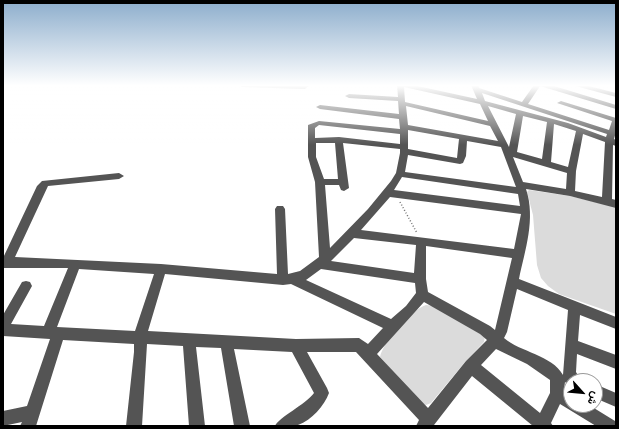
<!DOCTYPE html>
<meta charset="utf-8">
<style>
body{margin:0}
#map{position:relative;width:619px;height:429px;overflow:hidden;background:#fff;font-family:Roboto,Vazirmatn,sans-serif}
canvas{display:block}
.frame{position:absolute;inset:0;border:4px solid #000;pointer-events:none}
.north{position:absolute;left:563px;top:373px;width:40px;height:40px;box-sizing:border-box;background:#fff;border:1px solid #999;border-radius:50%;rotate:117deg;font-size:11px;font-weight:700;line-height:16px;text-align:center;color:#000}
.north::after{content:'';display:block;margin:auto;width:14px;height:18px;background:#000;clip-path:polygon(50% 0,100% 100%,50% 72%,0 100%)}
</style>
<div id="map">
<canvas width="619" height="429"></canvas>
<div class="frame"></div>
<div class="north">ش</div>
</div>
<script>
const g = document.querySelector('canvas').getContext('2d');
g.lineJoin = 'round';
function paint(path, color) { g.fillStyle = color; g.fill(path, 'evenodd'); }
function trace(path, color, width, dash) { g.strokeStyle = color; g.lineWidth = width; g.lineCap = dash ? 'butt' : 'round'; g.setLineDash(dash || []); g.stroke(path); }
const green = new Path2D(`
 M529 190 570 196 616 207V314L559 294 548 286 541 278 537 265 533 215 527 192Z
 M426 305 434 306 485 336 484 342 465 362 431 403 426 405 422 404 380 357C383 342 411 310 426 305Z`);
const path = new Path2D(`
 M400 202 417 233`);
const minor = new Path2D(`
 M239 85H310L305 89 242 87Z
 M397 85H413L477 99 471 85H478L479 88 522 102 534 85H551L616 105V109L540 86 528 104 609 130 612 121 557 103 561 101 616 118V132L614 139 616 140V146L613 145 612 199 616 200V208L570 196 526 189C536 219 525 250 519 279L616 317V329L580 315 578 341 616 355V369L577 354 576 372 581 381H571V387L565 382 564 390 571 394V405H589L615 421 616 426H596L560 404 551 423 553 426H533L472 376 434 425 416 426 419 420 356 352H307L327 388 329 393C324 406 312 420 298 425 292 428 282 426 275 426 279 417 305 405 314 393L292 352 234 349 250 426H234L221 348 196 347 205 426H189L183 346 147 344 142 426H126L134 352V344L63 340 36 426H20L22 422 3 426V411L27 406 50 339 3 336V315L22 282 26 281 30 282 32 286 11 324 44 326 68 268H3V258L37 186 42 181 119 173 124 176 119 179 48 186 15 257 161 264 277 274 275 209 277 206H283L285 209 288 274 300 271 319 257 315 182 308 157V125L319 121 400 129 399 119 320 109 316 107 320 105 399 114 398 101 349 98 345 96 349 94 398 97ZM404 87 480 104 488 121 405 102ZM482 93 607 134 606 137 568 123 485 101ZM406 106 490 126 498 141 408 125ZM488 106 516 114 509 147 508 145ZM523 116 547 122 542 159 517 152ZM554 124 576 131 568 167 551 162ZM319 125 400 134V144L339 137 315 138V128ZM408 130 459 139 457 158 408 149ZM583 134 605 142 602 197 575 191 576 171ZM467 141 501 147 516 187 405 172 408 155 460 164 463 163 466 156ZM316 143H335L338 179H324L316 157ZM343 143 400 149V153L396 173 391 181 368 209 330 248 325 185H339L341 190 344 191 349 188ZM513 157 567 173 566 189 523 182ZM402 177 518 194 520 206 394 190ZM390 197 521 214 514 249 361 230ZM354 238 416 245 414 273 331 261ZM426 246 512 258 495 330 490 326 428 292 426 279ZM79 269 154 274 135 331 57 327ZM321 269 415 283 416 293 406 306 391 319 306 280ZM165 274 283 285 291 284 383 328 368 344 359 338 296 339 148 331ZM517 289 568 310 563 375C552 355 520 352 504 338L507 332ZM424 302 480 334 487 340 466 361 428 408 377 354ZM496 349 527 364 550 380V393L540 413 481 365Z
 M572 85H585L616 93V97Z
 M595 384 616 393V407L595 398Z`);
paint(green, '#dbdbdb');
trace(path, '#767676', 1.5, [1, 2]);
paint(minor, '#545454');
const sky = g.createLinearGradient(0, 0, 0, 145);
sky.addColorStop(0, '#8cadcc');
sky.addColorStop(0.59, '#fff');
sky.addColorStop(1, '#ffffff00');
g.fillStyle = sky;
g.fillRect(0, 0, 619, 145);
</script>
